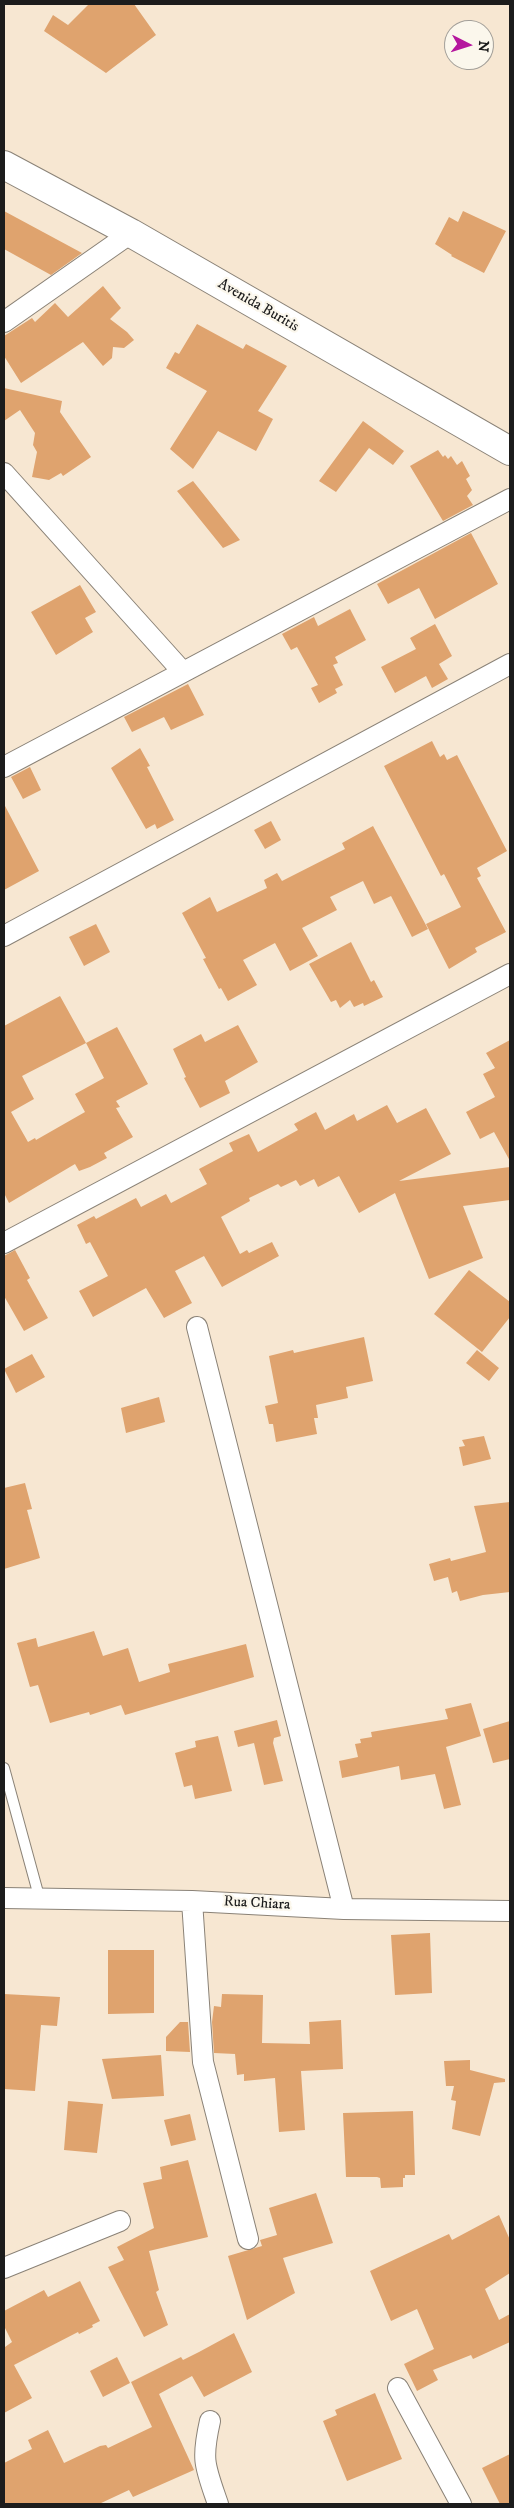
<!DOCTYPE html>
<style>
body{margin:0}
#map{position:relative;width:514px;height:2508px;overflow:hidden;background:#f7e7d2;font-family:"IM FELL DW Pica",serif}
canvas{display:block}
.frame{position:absolute;inset:0;border:5px solid #1c1c1c;pointer-events:none}
.north{position:absolute;left:444px;top:20px;width:50px;height:50px;box-sizing:border-box;background:#fbf7ec;border:1px solid #a29f99;border-radius:50%;rotate:95deg;font-size:14px;font-weight:700;line-height:20px;text-align:center;color:#1c1c1c}
.north::after{content:'';display:block;margin:auto;width:18px;height:22px;background:#b5179e;clip-path:polygon(50% 0,100% 100%,50% 72%,0 100%)}
</style>
<div id="map">
<canvas width="514" height="2508"></canvas>
<div class="frame"></div>
<div class="north">N</div>
</div>
<script>
const g = document.querySelector('canvas').getContext('2d');
g.lineJoin = 'round';
function paint(path, color) { g.fillStyle = color; g.fill(path, 'evenodd'); }
function trace(path, color, width, dash) { g.strokeStyle = color; g.lineWidth = width; g.lineCap = dash ? 'butt' : 'round'; g.setLineDash(dash || []); g.stroke(path); }
function write(font, color, halo, rows, align = 'center') {
  g.font = font + ' "IM FELL DW Pica",serif'; g.lineWidth = 4.5; g.setLineDash([]); g.textBaseline = 'middle'; g.strokeStyle = halo; g.fillStyle = color; for (const [text, x, y, turn = 0] of rows) {
    g.save(); g.translate(x, y); g.rotate((+turn || 0) * Math.PI / 180); g.textAlign = isNaN(turn) ? turn : align; if (halo) g.strokeText(text, 0, 0); g.fillText(text, 0, 0); g.restore();
  }
}
const building = new Path2D(`
 M89 4H134L156 35 106 73 44 31 53 15 68 25Z
 M4 211 82 253 51 275 4 249Z
 M463 211 506 231 484 273 451 256 452 255 435 244 449 217 458 222Z
 M103 286 121 308 110 319 127 332 134 340 124 348 113 347 112 358 103 366 83 342 21 383 4 356V336L32 318 35 322 55 303 68 317Z
 M197 324 243 349 246 344 287 366 258 411 273 419 256 451 218 431 193 469 170 449 207 391 166 368 175 352 179 354Z
 M4 388 62 401 60 412 91 457 63 476 61 473 49 480 32 477 37 452 33 445 35 433 20 410 4 421Z
 M363 421 404 451 393 465 369 448 336 492 319 481Z
 M438 450 443 457 445 455 448 459 451 456 457 465 462 461 470 476 466 479 472 490 467 496 473 505 443 521 410 466Z
 M193 481 240 540 223 548 177 491Z
 M471 533 498 584 435 619 419 588 388 604 377 584Z
 M80 585 96 612 85 618 93 632 56 655 31 612Z
 M350 609 366 640 335 657 338 663 333 665 343 685 335 689 337 693 319 703 311 688 318 685 297 647 291 650 282 634 314 617 318 626Z
 M435 624 452 656 439 664 448 679 432 688 426 676 395 693 381 667 416 649 410 638Z
 M188 684 204 715 171 730 164 717 132 732 124 717Z
 M432 741 440 757 444 754 447 760 457 755 507 851 477 868 481 876 477 878 506 932 475 948 477 952 449 969 426 924 461 907 444 874 441 876 384 766Z
 M140 748 150 766 147 767 174 820 157 829 155 824 146 829 111 768Z
 M30 767 41 790 23 799 11 777Z
 M4 804 39 871 4 890Z
 M271 821 281 840 265 849 254 830Z
 M373 826 428 929 412 937 391 896 374 904 363 881 330 897 337 910 302 928 318 956 290 971 275 943 243 960 257 985 228 1001 221 988 219 989 203 959 206 958 182 913 210 897 217 912 267 888 264 880 277 873 282 881 345 849 342 843Z
 M96 924 110 952 84 966 69 937Z
 M351 942 371 982 374 980 383 997 364 1006 363 1003 354 1007 350 1000 340 1008 336 1000 331 1002 309 964Z
 M60 996 86 1043 117 1027 148 1084 116 1101 120 1107 116 1108 133 1137 104 1153 107 1158 90 1167 79 1171 75 1164 9 1203 4 1193V1026ZM86 1043 104 1078 75 1094 85 1112 36 1140 35 1138 28 1142 11 1112 34 1099 22 1076Z
 M238 1025 258 1062 225 1081 230 1093 200 1108 184 1078 186 1077 173 1049 201 1034 205 1042Z
 M510 1040V1161L494 1132 480 1139 466 1112 495 1097 483 1074 495 1068 486 1053Z
 M387 1105 397 1123 426 1108 451 1154 399 1181 510 1167V1200L463 1206 483 1258 429 1279 395 1193 359 1213 339 1176 318 1187 314 1179 300 1186 296 1180 281 1187 278 1184 249 1198 250 1201 221 1217 240 1254 247 1250 249 1253 272 1242 279 1256 222 1287 204 1256 175 1271 192 1303 164 1318 146 1288 93 1317 79 1291 108 1276 90 1242 86 1244 77 1225 94 1216 96 1219 136 1198 141 1207 166 1194 171 1203 207 1184 199 1169 233 1151 229 1143 249 1134 258 1152 298 1130 294 1124 316 1112 325 1130 354 1114 357 1121Z
 M15 1250 30 1278 27 1280 48 1318 24 1331 4 1296V1256Z
 M469 1270 510 1302V1317L482 1352 434 1314Z
 M364 1337 373 1381 346 1387 348 1398 316 1405 318 1418H314L317 1434 276 1442 273 1424H269L265 1406 278 1403 269 1356 293 1350 294 1353Z
 M477 1350 499 1368 489 1381 466 1363Z
 M32 1354 45 1377 16 1393 4 1369Z
 M159 1397 165 1422 126 1433 121 1408Z
 M484 1436 491 1459 463 1466 459 1447 465 1446 462 1440Z
 M25 1483 32 1509 27 1510 40 1558 4 1569V1488Z
 M510 1502V1592L483 1595 460 1601 457 1591 452 1593 448 1577 434 1581 429 1564 450 1558 451 1561 486 1552 474 1506Z
 M94 1631 103 1656 128 1648 139 1682 170 1672 168 1664 246 1644 254 1677 125 1715 121 1705 90 1715 89 1712 50 1723 38 1685 30 1687 17 1643 36 1638 38 1647Z
 M471 1703 481 1736 446 1747 461 1805 444 1809 435 1774 401 1780 399 1766 342 1778 339 1761 358 1757 355 1744 361 1743 360 1739 372 1737 371 1732 448 1719 445 1709Z
 M277 1720 281 1736 274 1738 273 1743 283 1781 264 1785 254 1743 238 1747 234 1731Z
 M510 1721V1759L493 1763 483 1729Z
 M218 1736 232 1791 195 1799 192 1785 184 1787 175 1753 196 1747 195 1741Z
 M430 1933 432 1993 395 1995 391 1935Z
 M108 1950H154V2013L108 2014Z
 M4 1994 60 1997 57 2026 41 2025 35 2091 4 2089Z
 M222 1994 263 1995 262 2043 310 2044 309 2022 341 2020 343 2069 301 2071 305 2130 279 2132 275 2078 244 2081V2074L237 2075 235 2054 214 2053 212 2022 214 2006 221 2007Z
 M180 2022H188L190 2052 166 2051V2037Z
 M161 2055 164 2096 112 2099 102 2059Z
 M470 2060V2070L505 2079V2082L494 2083 480 2136 452 2129 456 2101 451 2100 454 2086H446L444 2061Z
 M68 2101 103 2104 97 2153 64 2150Z
 M413 2111 415 2175H405V2178H403V2187L381 2188 380 2178 377 2177H346L343 2113Z
 M190 2114 196 2140 171 2146 164 2120Z
 M188 2160 208 2237 149 2251 159 2290 156 2292 168 2325 144 2337 108 2267 124 2260 117 2247 154 2228 143 2183 162 2179 160 2167Z
 M316 2193 333 2243 283 2258 295 2293 247 2320 228 2256 262 2246 260 2240 277 2235 269 2208Z
 M499 2215 510 2240V2273L485 2289 499 2320 510 2314V2342L473 2359 471 2355 433 2370 438 2380 417 2391 404 2364 434 2349 417 2309 391 2321 370 2271 449 2234 452 2240Z
 M80 2281 100 2321 92 2325 93 2327 79 2334 78 2332 14 2365 32 2398 4 2413V2345L5 2347 12 2342 4 2326V2311L44 2290 48 2297Z
 M234 2333 252 2372 204 2397 192 2376 159 2394 194 2470 133 2497 129 2490 99 2504H4V2463L32 2449 28 2440 48 2430 64 2463 100 2446 106 2445 108 2448 152 2427 131 2382 181 2357 183 2360 199 2352Z
 M117 2357 130 2383 103 2397 90 2371Z
 M375 2393 402 2459 347 2481 323 2421 337 2415 335 2410Z
 M510 2454V2504H500L482 2468Z`);
const lane = new Path2D(`
 M4 1768 40 1900`);
const street = new Path2D(`
 M4 322 131 233
 M4 473 182 671
 M4 767 510 499
 M4 936 510 664
 M4 1243 510 974
 M197 1327 344 1909
 M4 1898 192 1901 344 1909 510 1911
 M192 1901 203 2062 248 2239
 M4 2268 120 2221
 M398 2388 461 2504
 M210 2421C201 2461 205 2466 218 2504`);
const secondary = new Path2D(`
 M4 165 131 233 510 451`);
const streetNames = [
 ["Avenida Buritis",258,306,30],
 ["Rua Chiara",257,1904,3]
];
paint(building, '#dfa36e');
trace(lane, '#8a8277', 12);
trace(street, '#8a8277', 22);
trace(secondary, '#8a8277', 30);
trace(lane, '#fff', 10);
trace(street, '#fff', 20);
trace(secondary, '#fff', 28);
write('15px', '#1c1c1c', '#fbf7ec', streetNames);
</script>
